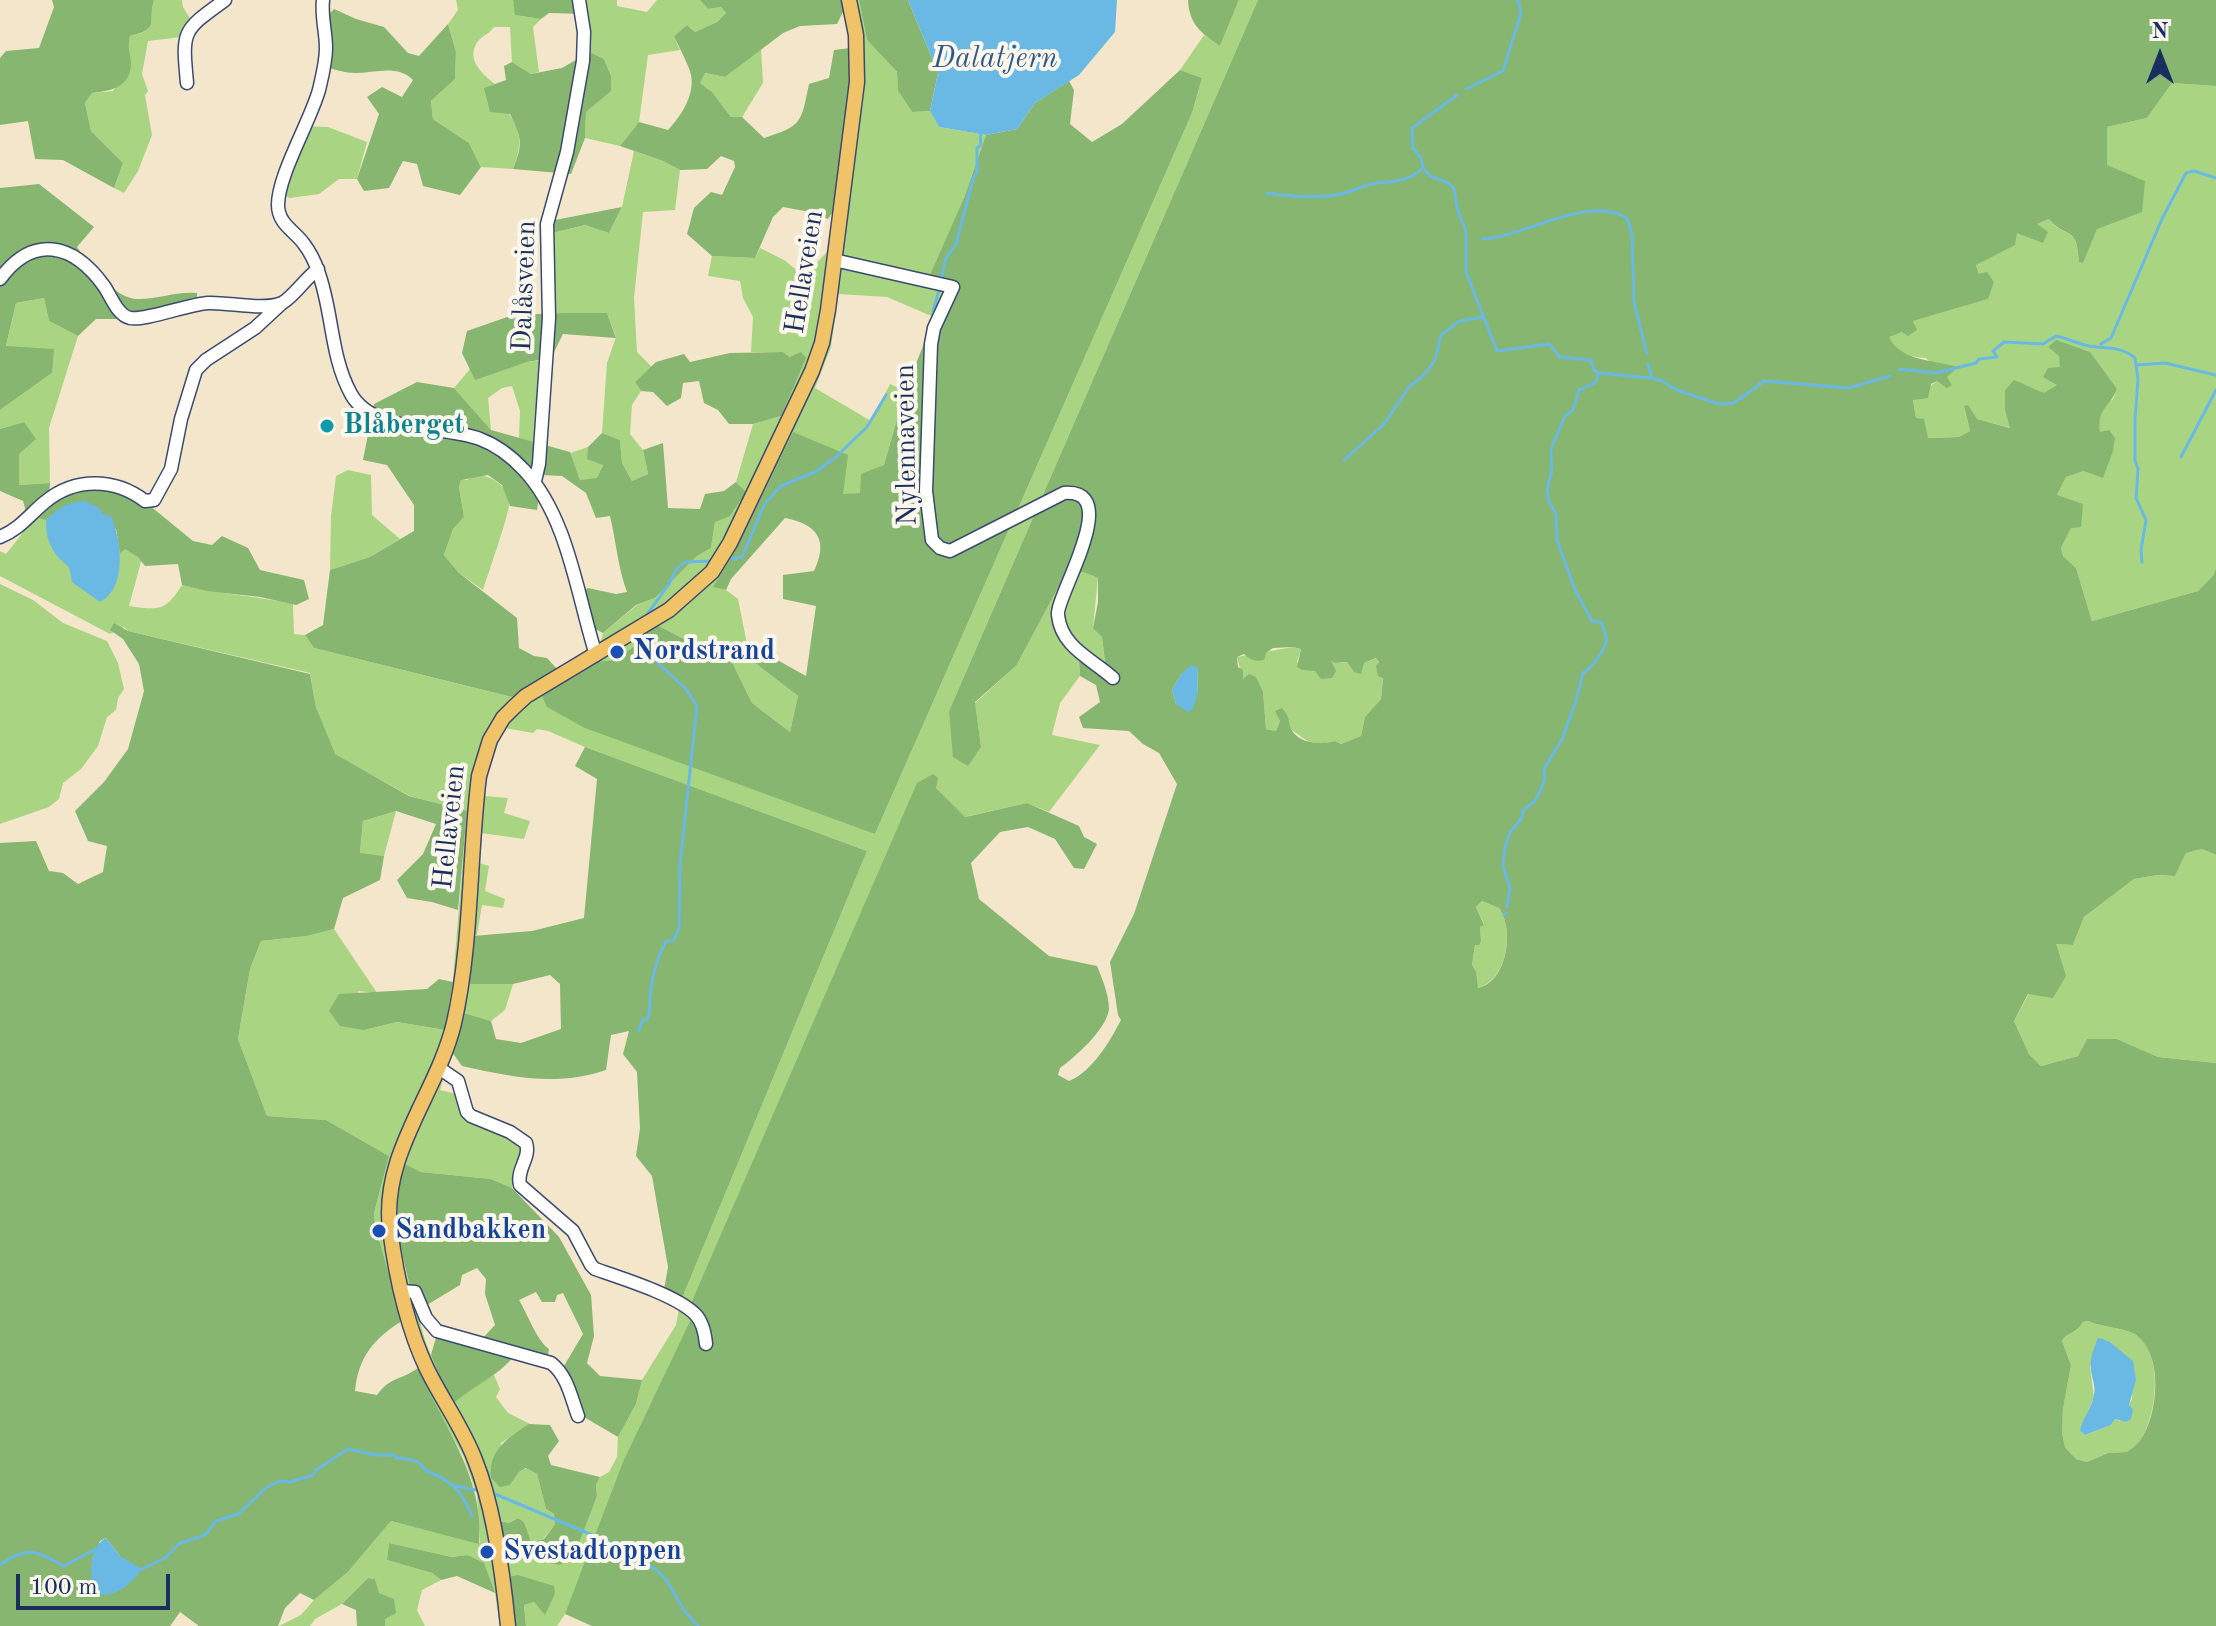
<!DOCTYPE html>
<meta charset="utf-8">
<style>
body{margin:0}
#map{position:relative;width:2216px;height:1626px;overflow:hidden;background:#f3e6cb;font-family:"Old Standard TT",serif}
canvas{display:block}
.north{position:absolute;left:2120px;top:16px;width:80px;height:80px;-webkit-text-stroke:6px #fbf7ec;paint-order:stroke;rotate:0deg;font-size:22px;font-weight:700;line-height:32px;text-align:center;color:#1b2f5e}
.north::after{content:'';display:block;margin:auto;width:28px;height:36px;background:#1b2f5e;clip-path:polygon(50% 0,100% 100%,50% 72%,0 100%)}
.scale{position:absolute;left:16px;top:1574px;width:154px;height:36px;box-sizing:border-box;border:4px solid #1b2f5e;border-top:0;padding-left:10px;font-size:24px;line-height:28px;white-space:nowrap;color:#1b2f5e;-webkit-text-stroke:6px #fbf7ec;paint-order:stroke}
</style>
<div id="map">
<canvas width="2216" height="1626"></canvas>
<div class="north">N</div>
<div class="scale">100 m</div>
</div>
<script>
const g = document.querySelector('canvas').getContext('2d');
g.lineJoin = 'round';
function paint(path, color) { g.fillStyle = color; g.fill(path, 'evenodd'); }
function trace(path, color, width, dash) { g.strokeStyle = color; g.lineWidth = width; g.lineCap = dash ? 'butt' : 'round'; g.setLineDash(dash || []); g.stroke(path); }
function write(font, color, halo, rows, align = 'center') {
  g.font = font + ' "Old Standard TT",serif'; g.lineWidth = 8; g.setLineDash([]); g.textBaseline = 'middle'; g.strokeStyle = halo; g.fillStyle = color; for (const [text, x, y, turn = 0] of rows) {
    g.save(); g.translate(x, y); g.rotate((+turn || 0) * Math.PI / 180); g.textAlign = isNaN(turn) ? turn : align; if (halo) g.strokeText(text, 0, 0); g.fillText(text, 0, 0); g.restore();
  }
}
const green = new Path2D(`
 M154 0H182L183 7 191 20 182 37 148 41 142 74 148 91 145 95 152 135 138 171 124 193 114 188 123 163 91 131 85 103 92 93 113 91 131 64 127 50 130 36C161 29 147 23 154 0Z
 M456 0H513L516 15 541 19 533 27 539 72 531 74 512 62 510 27H494C489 34 484 35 479 40 464 58 482 74 495 84L484 89C513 117 529 128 513 169L481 167 469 143 433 119 431 101 455 79 456 52 448 24 458 10Z
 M585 0H617V6L647 12 657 0H700L708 9 721 7 726 13 717 22 695 32 687 25 674 36 680 50 648 55 639 122 620 146 585 138 586 112 611 90V76L604 59 590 52Z
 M843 0H859L867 40 897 72 898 91 912 112 930 111 939 127 986 135 964 198 946 291 936 318 887 297 838 294 831 347 815 388 871 421 890 384 905 391 884 465 860 493 843 495 793 432 734 553 714 587 726 590 738 599 750 659 798 696 790 732 752 703 733 664 642 634 635 646 613 660 596 662 542 696 875 834 1192 113 1202 78 1180 70 1204 35 1220 46 1239 0H1258L949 711 981 747 975 703 1016 666 1059 586 1083 572 1098 578 1093 627 1102 637 1105 663 1079 660 1080 676 1060 703 1052 735 1100 745 1049 812 1027 803 964 817 936 788 692 1301 691 1319 565 1614 557 1626H526L524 1605 534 1602 545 1614 555 1594 512 1592 516 1626H500L495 1593 467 1555 452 1557 389 1543 387 1560 432 1573 441 1580 422 1590 417 1610 425 1626H385L375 1579 368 1578 342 1604 315 1619 310 1626H279L301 1615 314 1600 348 1572 391 1521 480 1543 477 1495 463 1455 429 1395 408 1344 375 1225 374 1213 389 1156 326 1120 267 1116 238 1039 250 969 261 941 307 936 334 929 377 993 358 991 364 1030 397 1022 444 1030 451 1003 467 812 410 796 334 754 316 707 310 673 128 631 124 627 110 634 0 576V551L6 554 36 516 145 547 129 606C159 610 165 612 182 585 219 594 256 596 293 604L294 634 305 635 314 648 512 697 601 641 603 633 637 605 655 598 697 556 711 548 715 522 746 493 736 482 753 424 781 416 790 357 783 352H751L753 317 743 298 740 281 708 276 712 256 755 258 760 248 784 260 804 276 828 251 835 208 850 48ZM505 728 533 733 537 729 548 731 585 747 867 851 680 1303 676 1325 642 1380 636 1404 618 1437 617 1457 609 1472 600 1477 596 1485 597 1496 560 1565 501 1521 509 1523 518 1518 524 1522 530 1542 543 1539 555 1524 554 1514 546 1509 537 1474 527 1468 519 1472 510 1485 501 1443 530 1424 508 1413 496 1397 500 1389 494 1375 473 1386 454 1401 436 1368 425 1340 404 1265 396 1214 404 1164 421 1172 491 1179 512 1188 513 1170 522 1149 503 1136 464 1119 456 1094 440 1090 464 1013 491 1021 505 1010 513 984H469L473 936 477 935 482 905 503 908 505 899 485 891 489 866 479 863 481 833 524 839 530 821 504 813 508 798 484 796 492 754Z
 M761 49 763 83 742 117H731L712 92 700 83 704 73 725 77Z
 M2172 83 2216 86V568L2215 575 2198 591 2092 621 2076 568 2063 556 2061 548 2071 527 2057 495 2066 477 2084 471 2100 432 2098 417 2101 409 2113 399 2117 389 2048 347 2059 355 2061 368 2057 385 2044 394C2034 387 2024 386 2014 381L2005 390V410L2011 428 1977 419 1964 407 1970 431 1959 437 1927 438 1916 418 1913 400 1937 381 1952 385 1926 358C1908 357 1896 352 1888 336L1902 332 1912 321 1988 299 1976 265 2017 232 2049 219C2066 240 2077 224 2079 262L2083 263C2102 217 2107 176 2107 127L2147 118Z
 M300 126 328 127 367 142 357 179H339L319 194 290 198 279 193Z
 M634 151 663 161 680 170 675 210 643 212 634 298 637 352 652 367 635 382 641 391 632 405 630 434 643 450 648 474 632 481 622 463 620 440 602 433 607 363 616 337 607 313H556L552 233 585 225 609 233 622 207Z
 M44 298 49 321 78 336 49 428 50 483 19 485V454L24 422 0 429V410L52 373 6 347 16 303Z
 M544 360 537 443 519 438 520 411 512 386 502 388 488 398 491 430 454 388 470 369 475 379 527 362Z
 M588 447V459L603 464 597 479 580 480 570 453Z
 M348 470 371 475 372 515 400 539 370 557 330 570 331 516 336 476Z
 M474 475C492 475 508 485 509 504 510 511 487 578 483 590L459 573 444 555 453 529 464 517 459 487 461 479 467 480Z
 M0 584 33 600 63 623 107 641 118 663 124 689 118 698 116 710 107 717 98 746 81 769 63 783 59 799 49 807 0 824Z
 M1293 647 1301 649 1297 662 1305 669 1315 671 1330 662 1331 659 1341 663 1347 662 1354 672 1363 663 1377 658 1383 678 1381 699 1365 717 1361 736 1341 744 1335 741C1306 749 1302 735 1280 721L1276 731 1266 729 1263 692 1243 680 1237 657Z
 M396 811 384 856 360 854 363 821Z
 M2202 849 2216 855V1063L2158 1057 2117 1039H2087L2078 1056 2041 1066 2029 1054 2014 1021 2056 944 2073 945 2084 917 2134 879 2157 875 2175 876 2186 853Z
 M1482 901 1499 908C1515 930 1507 982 1477 988L1472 966 1475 945 1481 941 1480 927 1484 924 1476 907Z
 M2088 1321C2101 1327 2126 1328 2136 1335 2164 1354 2157 1414 2141 1439 2138 1444 2131 1449 2127 1452L2108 1453 2087 1462 2076 1459 2065 1447 2062 1433 2063 1409 2071 1365 2062 1341C2067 1332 2076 1334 2083 1322ZM2097 1339 2110 1342 2133 1362 2132 1399 2120 1421 2115 1419 2111 1425 2085 1435 2080 1431 2094 1397 2090 1367Z`);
const forest = new Path2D(`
 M52 0H154C147 24 161 28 130 36 127 51 130 50 131 63 131 87 111 91 92 93L85 103 91 131 123 163 114 188 63 160 35 159 28 121 0 125V58L6 51 39 48 54 7Z
 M513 0H585L586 14 549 13 541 19 515 15Z
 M700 0H843L845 8 837 24 800 26 783 33 725 77 705 73 700 83 712 92 731 117H742L764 138C802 126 801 123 809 84L829 78 834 50 850 48V90L835 208 828 219 810 212 783 207 773 217 755 258 712 256 687 234 694 208 711 192 722 195 735 167 734 161 721 156 707 169 680 170 663 161 620 146 639 122 668 130C681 116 697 93 690 71 686 60 679 47 674 36L687 25 695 32 717 22 726 13 721 7 708 9Z
 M859 0H908L938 73 930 111 912 112 898 91 897 72 867 40Z
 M1188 0H1239L1220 46C1201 33 1189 24 1188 0Z
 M1258 0H2216V86L2172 83 2147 118 2107 127V165L2145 181 2142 212 2097 229 2083 263 2079 262C2077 224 2067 240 2049 219L2037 224 2048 232 2043 243 2017 233 2015 245 1976 265 1979 274 1987 272 1994 282 1988 299 1913 321 1917 330 1908 336 1902 332 1889 337C1900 361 1934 360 1958 367L1947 377 1952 385 1947 388 1937 381 1931 384 1928 398 1913 400 1916 418 1924 419 1928 438 1959 437 1970 431 1964 406 1968 405 1977 419 2010 428 2005 410V390L2014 380 2044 393 2057 385 2043 377 2048 368 2060 367 2059 356 2048 347 2056 340 2090 352 2117 389C2109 409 2097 407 2100 432L2109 430 2115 438 2113 451 2103 478 2084 471 2066 477 2057 495 2083 504 2081 527 2071 528 2061 548 2063 556 2076 568 2092 621 2198 591 2214 575 2216 568V855L2202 849 2186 853 2175 876 2157 875 2134 879 2084 917 2073 945 2056 944 2066 976 2053 998 2028 994 2014 1021 2029 1054 2041 1066 2078 1056 2087 1039H2117L2158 1057 2216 1063V1626H592L565 1614 623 1462 691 1319 692 1301 917 783 933 774 938 778 936 788 965 817 1027 803 1079 826 1084 837 1097 844 1084 869 1074 868 1055 839 1028 827 1000 832 971 863 979 899 1049 956 1097 966C1102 979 1109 994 1109 1009 1107 1029 1075 1057 1060 1068L1058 1075 1069 1081C1092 1072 1110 1041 1121 1020L1118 1015 1110 962 1134 914 1177 784 1159 753 1143 744 1129 731 1083 728 1079 717 1100 702 1096 685 1080 676 1079 660 1105 662 1102 637 1093 628 1098 602V578L1083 572 1059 586 1016 666 975 702 981 747 968 766 953 757 949 711ZM1293 647 1301 649 1297 667 1302 670 1315 671 1321 679 1332 678 1336 671 1331 660 1335 663 1347 662 1354 672 1361 674 1364 663 1376 658 1379 662 1376 666 1378 676 1383 678 1381 699 1365 717 1361 736 1341 744 1335 741C1320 745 1296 744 1290 726 1288 717 1288 715 1282 708L1275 711 1280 721 1276 731 1266 729 1263 692 1256 677 1249 674 1243 679V670L1238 667 1237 657 1244 654C1250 660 1256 662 1264 660L1266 653 1273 648ZM1198 668 1197 696 1176 704 1172 690 1181 674ZM1482 901 1499 908C1515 930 1507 982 1478 988L1476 972 1472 965 1475 945H1479L1481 941 1480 927 1484 925 1476 907ZM2088 1321C2101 1327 2126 1328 2136 1335 2164 1355 2158 1414 2141 1439 2138 1444 2132 1448 2127 1452L2108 1453 2087 1462 2076 1459 2065 1447 2062 1433 2063 1409 2071 1365 2062 1341C2067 1332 2076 1334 2083 1322Z
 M334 9 356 19 384 27 408 53 419 56 448 24 456 52 455 79 431 101 433 119 469 143 481 167 460 195 423 186 417 164 403 161 389 188 364 191 357 179 379 114 367 97 382 87 402 97 413 80C398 64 374 73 355 73 346 73 337 70 329 68L327 16Z
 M590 52 604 59 611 76V91L586 112 585 138 571 174 513 169C523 144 522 138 510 114L490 112 484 88 506 80 504 66 512 62 531 74 562 68Z
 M1180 70 1202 78 1192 113 875 834 585 728 547 707 542 696 596 662 613 660 635 646 642 634 658 626 733 664 752 703 790 732 798 696 750 659 747 643 806 676 816 606 783 599V575L814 571C829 540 817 524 785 518L731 579 726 590 713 587 734 553 793 432 848 455 843 494 860 493 861 474 884 465 905 391 945 291 933 284 930 275 964 198 986 135 1017 129 1035 103 1069 81 1074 90 1070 124 1092 142 1122 124Z
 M39 184 94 227 77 247C90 265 115 300 139 299 159 299 176 291 197 293V301L121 319H96L78 336 49 321 44 298 16 303 6 346 54 349 52 373 0 410V188Z
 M622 207 609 233 585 225 552 233 555 220Z
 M562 313H607L616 338 563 334 551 358 527 362 475 380 462 353 467 331 513 315Z
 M783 352 790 357 801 352 806 358 781 416 753 424H729L718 410 704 403 699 381 683 383 681 398 667 406 653 392 641 391 635 382 656 362 684 354 690 362 730 353Z
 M417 382 454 388 491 430 570 452 580 480 597 478 603 465 587 459 588 447 602 433 620 440 622 463 632 481 648 474 643 450 663 443 668 508 700 509 705 494 724 491 736 482 746 492 730 516 715 522 711 548 697 556 655 598 636 605 603 633 595 629 582 592 588 588 616 594 627 592C618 568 616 541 610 516L596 518 586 493 562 476 542 475 537 510 510 506 502 485 488 475 461 480 459 487 464 517 453 529 444 555 459 573 517 618 519 648 534 656 547 658 557 669 512 697 314 648 305 635 323 625 330 570 370 557 414 531V505L387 465 363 460 374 404Z
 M24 422 36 439 19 454V485L50 483 49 495 80 488 112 486 149 505 193 541 212 545 222 536 248 548 260 570 304 580 309 599 296 605 260 597 207 591 182 585 178 564 145 566 138 557 125 549 120 553 116 529 53 514 46 520 27 515 23 501 0 491V429Z
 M114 623 128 631 310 674 316 707 335 754 409 796 467 811 458 910 432 902 407 898 397 880 423 854 436 824 396 811 363 821 360 853 384 856 380 880 343 898 334 929 307 936 261 941 250 969 238 1039 267 1116 326 1120 389 1156 374 1213 375 1225 402 1321C374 1338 358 1358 355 1391L377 1395C391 1376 400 1381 418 1368 443 1427 485 1476 479 1544L391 1521 348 1572 314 1600 300 1593 285 1608 278 1626H199L180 1612 170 1626H0V843L36 841 49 871 63 873 78 884 103 872 107 846 88 841 75 811 104 782 128 749 144 691 139 664 123 639 110 630ZM106 1538 120 1556 92 1559 100 1541Z
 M585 747 867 851 680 1303 664 1290 668 1267 652 1176 636 1156 640 1128 637 1072 623 1054 629 1031 611 1035 606 1070C556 1087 512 1077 462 1066L452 1052 464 1013 491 1021 496 1039 521 1043 561 1029 560 984 550 975 513 984H468L473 936 532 931 584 918 597 779 575 766Z
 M439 979 453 982 445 1030 397 1022 364 1030 340 1026 329 1011 339 994 427 989Z
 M405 1164 421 1172 491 1179 512 1188 559 1237 591 1295 594 1336 587 1363 600 1376 642 1380 636 1404 618 1437 584 1417 564 1366 583 1334 563 1293 557 1295 555 1302H542L536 1292 519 1300C527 1313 537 1341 549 1349L547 1360 517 1352C501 1375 476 1384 455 1402L444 1387 431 1355 437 1334 481 1340 495 1325 485 1294 486 1279 477 1268 462 1275 460 1285 417 1311C404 1263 387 1212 405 1164Z
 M529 1424 550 1425 559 1441 548 1456 551 1465 600 1477 596 1485 597 1496 575 1553 560 1565 505 1551 500 1521 509 1523 518 1518 524 1522 531 1542 544 1539 555 1524 554 1514 546 1509 537 1474 526 1468 519 1472 510 1485 500 1487 491 1478C488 1450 508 1438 529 1424Z
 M389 1543 452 1557 467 1555 484 1563 495 1593 457 1576 441 1580 432 1573 387 1560Z
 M518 1575 554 1586 555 1594 545 1615 534 1602 524 1605 526 1626H516L509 1577Z
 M368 1578 375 1579 379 1593 394 1599 396 1613 385 1619V1626H357L356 1610 342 1604Z`);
const water = new Path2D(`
 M908 0H1117L1115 32 1079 75 1035 103 1017 129 986 135 939 127 930 111 938 73Z
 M85 501 99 508 104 515 111 516C121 539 128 588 100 602L72 582 69 567C53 555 45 540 46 520 58 508 69 502 85 501Z
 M1191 665 1198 668 1197 696 1193 709 1188 712 1176 704 1172 690 1181 674Z
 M2100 1338 2110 1342 2133 1361 2136 1380 2129 1405 2133 1409 2131 1419 2126 1422 2115 1419 2111 1425 2085 1435 2080 1431C2082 1418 2092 1408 2094 1395 2096 1387 2092 1379 2091 1370 2089 1359 2094 1350 2097 1339Z
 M106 1538 120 1556 142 1569C131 1583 120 1595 101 1595L92 1586C90 1570 90 1546 106 1538Z`);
const stream = new Path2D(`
 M1466 89 1503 71 1521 13 1518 0
 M1457 95 1412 128 1413 148 1421 158 1423 168 1430 176 1448 183 1454 188 1457 208 1466 232V272L1497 351 1549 344 1560 357 1591 360 1594 370 1599 373 1652 378 1662 381 1677 390 1719 404 1734 403 1764 381 1849 388 1890 376
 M1267 193C1293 197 1329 200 1354 190 1360 188 1364 185 1371 184 1392 181 1407 183 1423 168
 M1482 239C1526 237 1587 194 1627 218L1632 235 1634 302 1647 354
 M941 281 946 258 956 244 973 179 977 172V148L981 145 980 131
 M933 311 939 290
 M2101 344 2111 338 2162 219 2186 173 2194 171 2216 178
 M1648 364 1652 378
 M2137 365 2165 363 2216 375
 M1899 369 1936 373 1976 363 1979 359 1997 357 1993 351 2004 342 2043 344 2056 336C2067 338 2078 344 2089 346 2106 349 2121 346 2135 358L2138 379 2135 419V460L2138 469 2136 498 2146 520 2141 550 2142 562
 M2181 457 2216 390
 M1344 460 1384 424 1409 387 1425 374 1435 360 1441 335 1460 321 1484 317
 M732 559 742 557 765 503 781 486 817 471 837 456 867 427 886 395
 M648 613 669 584 677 568 686 562 710 561
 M1507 907 1510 888 1503 865 1505 847 1510 832 1521 819 1524 809 1535 801 1541 789 1545 778 1544 769 1562 739 1576 701 1583 673 1593 665 1603 650 1607 639 1601 622 1592 621 1575 590 1557 540 1556 514 1549 502 1547 489 1552 470 1551 449 1565 416 1573 410 1579 390 1595 383 1599 373
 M1504 915 1506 913
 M639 1031 642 1021 647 1019 649 1015C650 990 653 964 666 941L674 940 679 928 680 864 697 706 686 689 643 649V638
 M456 1486 476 1490
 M495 1494 616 1545 655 1569 666 1579 685 1612 698 1626
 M0 1565C28 1545 36 1551 64 1566L96 1549
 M142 1569 165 1558 180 1543 205 1535 216 1521 238 1514 266 1488 279 1481 290 1482 313 1475 316 1470 348 1449 377 1455H395L396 1458C408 1459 419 1459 425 1470 453 1482 460 1488 472 1516`);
const minor = new Path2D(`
 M323 0C321 16 326 32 326 48 326 62 322 77 319 90 310 122 278 175 278 205 278 224 295 231 304 244 310 252 315 262 318 271 333 311 330 356 351 394 373 434 444 425 480 439 496 445 512 457 524 470 568 517 577 595 596 655
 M187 83C182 30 182 31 225 0
 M834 260 953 287 934 328 931 344 926 491 932 540 940 548 950 551 1064 493C1125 488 1055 597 1058 615 1061 647 1092 659 1113 678
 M0 279C33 234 73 243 104 286 111 296 117 315 130 318 145 321 189 304 208 303 229 302 263 311 282 303 292 298 306 278 318 269
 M535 481 539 464 549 318 547 224 567 152 583 61 584 32 579 0
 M0 537C20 529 29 515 45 502 75 477 115 478 145 501L154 500 171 469 181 419 196 370 206 360 255 328 282 303
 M439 1068 458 1081 467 1112 471 1116 510 1132 526 1143C531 1158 516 1169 520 1185L573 1231 591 1265 595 1269C621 1278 676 1295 695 1314 703 1322 705 1333 706 1344
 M402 1291 415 1292 426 1318 437 1331 551 1363C567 1375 571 1397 578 1416`);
const major = new Path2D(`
 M508 1626C503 1575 494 1507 475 1460 463 1428 442 1400 427 1369 407 1327 396 1275 390 1229 381 1153 437 1094 454 1023 472 944 469 857 479 776L490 740 503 718 514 707 526 696 669 610 712 572 730 543 812 371 822 343 828 310 857 82 856 35 849 0`);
const markers = [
 [327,426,8,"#0f9aa8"],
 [617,652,8,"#1a4fb4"],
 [379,1231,8,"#1a4fb4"],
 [487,1552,8,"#1a4fb4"]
];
const streetNames = [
 ["Hellaveien",805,272,-81],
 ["Dalåsveien",525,286,-88],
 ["Nylennaveien",907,445,-91],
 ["Hellaveien",450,827,-84]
];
const cultureNames = [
 ["Blåberget",343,426]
];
const transitNames = [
 ["Nordstrand",633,652],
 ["Sandbakken",395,1231],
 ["Svestadtoppen",503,1552]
];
const waterNames = [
 ["Dalatjern",995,59]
];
paint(green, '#a9d582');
paint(forest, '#86b670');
paint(water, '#6ab9e4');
trace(stream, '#6ab9e4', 3);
trace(minor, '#3b4a6e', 15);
trace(major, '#3b4a6e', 17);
trace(minor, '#fff', 12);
trace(major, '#f1c369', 14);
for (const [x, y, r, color] of markers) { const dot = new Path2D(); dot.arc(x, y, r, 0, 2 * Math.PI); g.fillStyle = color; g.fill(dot); trace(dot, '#fbf7ec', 3); }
write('28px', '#1b2f5e', '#fbf7ec', streetNames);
write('bold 28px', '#0d838f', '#fbf7ec', cultureNames, 'left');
write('bold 28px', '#164399', '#fbf7ec', transitNames, 'left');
write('italic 30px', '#335886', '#fbf7ec', waterNames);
</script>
